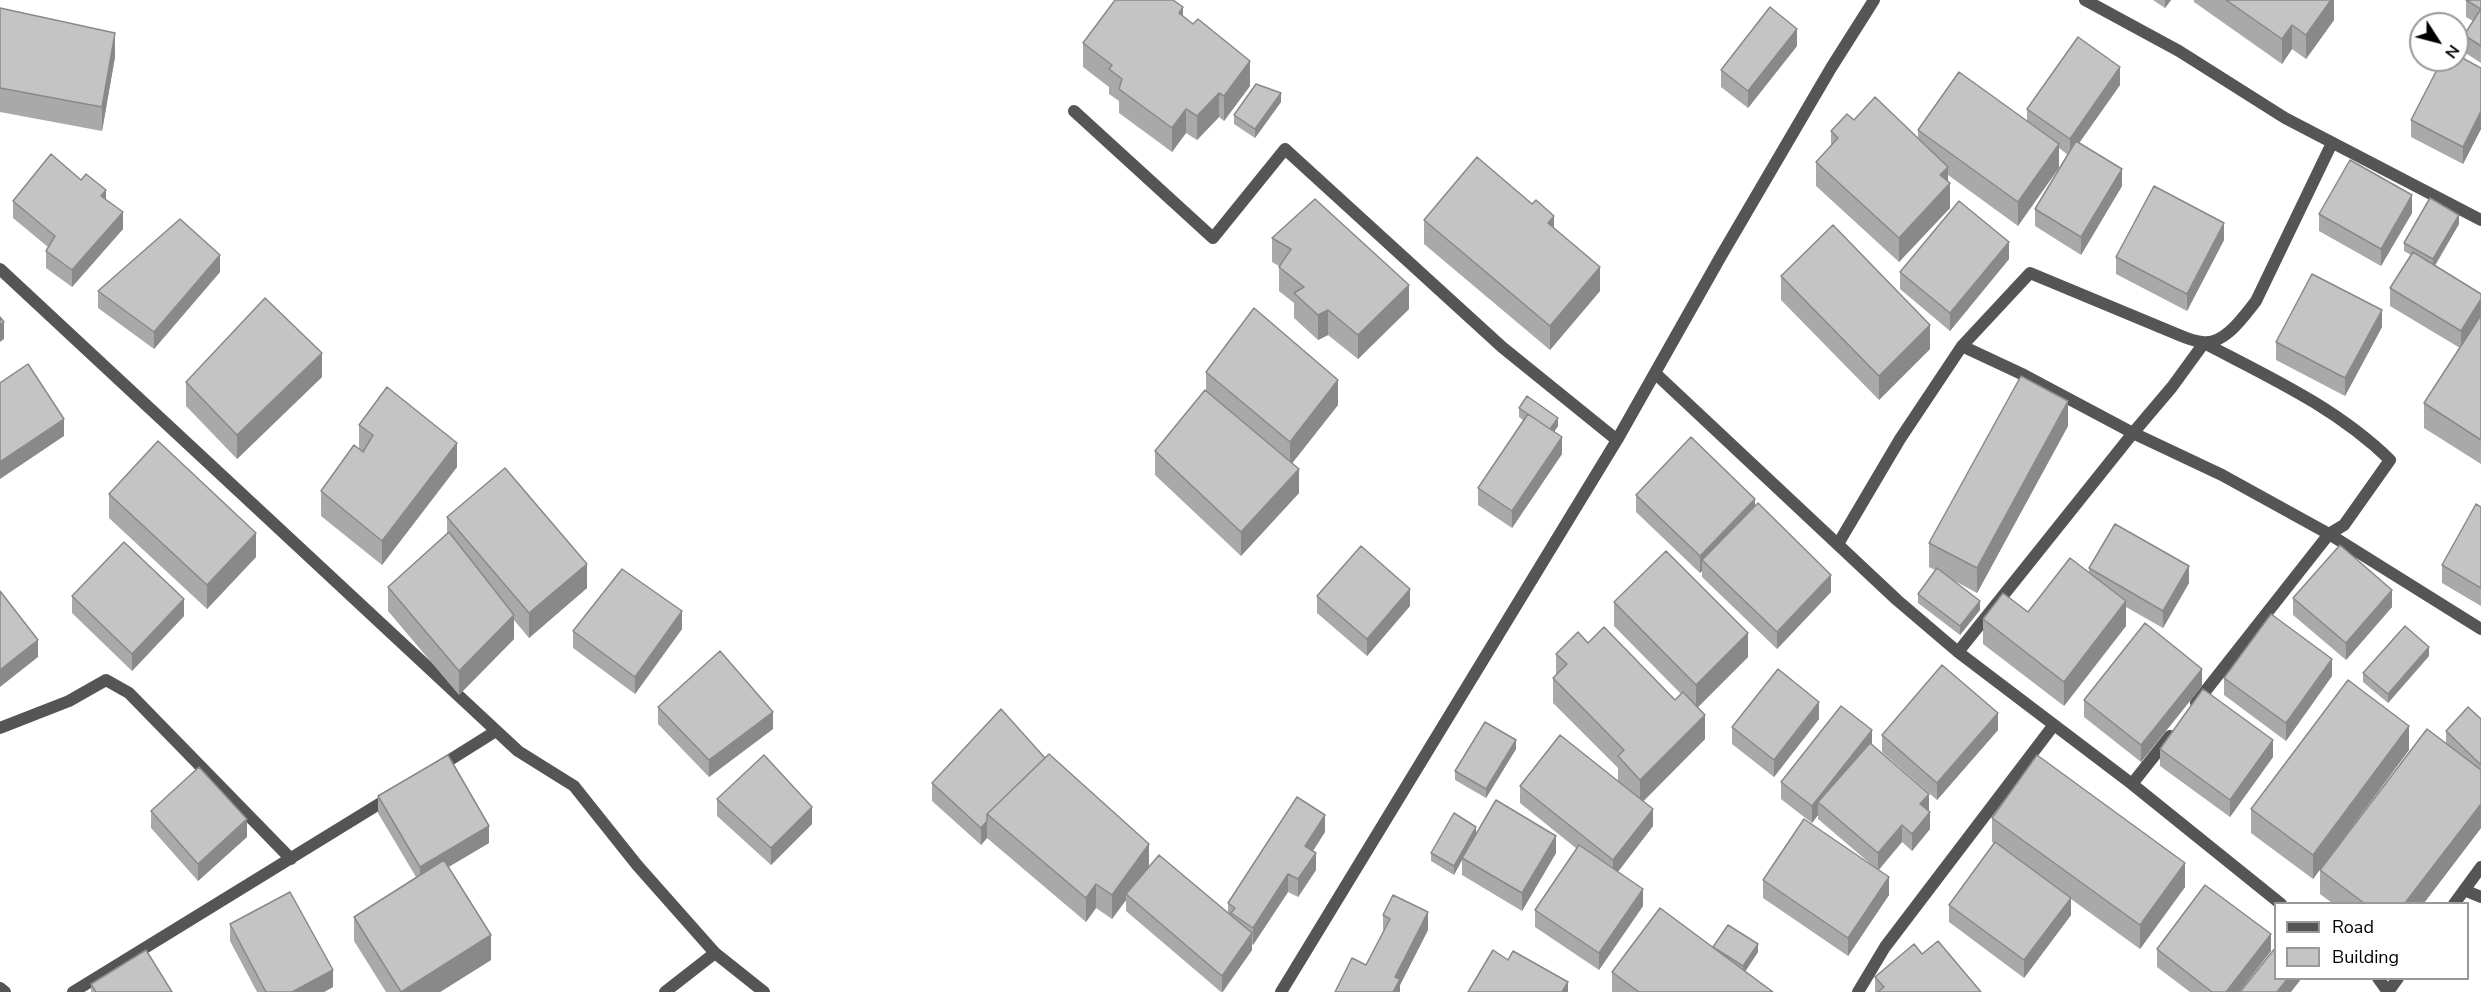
<!DOCTYPE html>
<style>
body{margin:0}
#map{position:relative;width:2481px;height:992px;overflow:hidden;background:#fff;font-family:"Nunito Sans",sans-serif}
canvas{display:block}
.legend{position:absolute;left:2274px;top:902px;width:195px;height:78px;box-sizing:border-box;background:#fff;border:2px solid #999;margin:0;padding:8px 10px;list-style:none;font-size:18px;color:#000}
.legend li{display:flex;align-items:center;gap:12px;height:30px}
.legend b{width:30px;border:2px solid #999}
.north{position:absolute;left:2409px;top:12px;width:60px;height:60px;box-sizing:border-box;background:#fff;border:2px solid #999;border-radius:50%;rotate:126deg;font-size:16px;font-weight:700;line-height:24px;text-align:center;color:#000}
.north::after{content:'';display:block;margin:auto;width:21px;height:27px;background:#000;clip-path:polygon(50% 0,100% 100%,50% 72%,0 100%)}
</style>
<div id="map">
<canvas width="2481" height="992"></canvas>
<ul class="legend">
<li><b style="height:8px;background:#555"></b>Road</li>
<li><b style="height:16px;background:#c4c4c4"></b>Building</li>
</ul>
<div class="north">N</div>
</div>
<script>
const g = document.querySelector('canvas').getContext('2d');
g.lineJoin = 'round';
function trace(path, color, width, dash) { g.strokeStyle = color; g.lineWidth = width; g.lineCap = dash ? 'butt' : 'round'; g.setLineDash(dash || []); g.stroke(path); }
function paint(path, color) { g.fillStyle = color; g.fill(path, 'evenodd'); }
const street = new Path2D(`
 M2085 0 2179 51 2285 118 2481 220
 M1074 111 1213 238 1285 149 1502 347 1617 440
 M0 269 518 751 574 786 637 865 715 953 764 992
 M1962 346 2024 375 2133 433 2222 475 2329 534 2481 629
 M1656 374 1897 600 1958 652 2132 784 2281 904
 M1838 544 1900 439 1962 346 2030 273 2179 335C2186 338 2194 341 2202 342 2224 346 2244 316 2256 301L2332 143
 M1958 652 2133 433 2172 387 2204 343C2269 377 2337 408 2390 460L2344 525 2329 534 2196 703
 M0 728 69 701 106 680 129 693 291 859
 M437 768 496 731
 M2132 784 2170 736
 M2464 890 2481 897
 M2454 904 2481 867
 M2378 978 2388 992
 M0 988 5 992
 M73 992 392 796
 M665 992 715 953
 M1281 992 1617 440 1721 256 1831 68 1874 0
 M1858 992 1885 947 2053 726
 M2388 992 2398 978`);
const wall = new Path2D(`
 M2153 0H2171L2165 8Z
 M2194 0H2334V20L2306 59 2292 49 2282 64 2194 2Z
 M2466 0H2481V63L2464 52V35L2473 21 2466 17Z
 M0 8 115 57 102 131 0 112Z
 M1183 16 1250 86 1224 121 1219 117 1197 140 1186 133 1172 152 1119 113V101L1109 94V87L1083 67V43Z
 M1797 46 1748 108 1721 87V70Z
 M2481 68V129L2463 164 2411 137V120Z
 M2120 85 2079 143 2122 186 2081 255 2035 226V209L2068 155 2059 148 2018 226 1948 175 1950 208 1899 262 1816 186V162L1831 146V131L1854 120 1918 139V130L2027 121V109Z
 M1281 102 1255 138 1234 124V115Z
 M81 180 106 200 123 229 72 287 46 268V251L48 247 13 218V201Z
 M2412 213 2381 266 2319 231V214Z
 M1424 220 1554 228 1600 291 1550 350 1424 244Z
 M2459 224 2435 266 2481 294V464L2424 428V403L2460 348 2390 306V288L2411 255 2404 251V243Z
 M1272 238 1409 309 1358 359 1328 335 1318 340 1294 318V303L1279 291V266L1272 262Z
 M2224 240 2187 311 2116 274V257Z
 M2009 259 1950 331 1900 289V272Z
 M220 272 154 349 98 308V291Z
 M1781 276 1930 349 1879 400 1781 300Z
 M2382 327 2345 396 2276 360V342Z
 M1206 372 1338 405 1292 463 1299 493 1241 556 1155 475V451L1206 390Z
 M322 377 237 459 186 406V382Z
 M1519 408 1558 426 1554 432 1562 454 1512 528 1478 505V488L1523 420 1519 417Z
 M359 425 457 467 382 565 321 516V491L359 448Z
 M2068 426 1977 593 1951 579 1980 610 1960 635 1918 603V594L1935 570 1929 567V543Z
 M109 494 256 557 207 609 109 518Z
 M1636 495 1755 506 1831 592 1777 649 1702 577V571L1700 573 1636 512Z
 M2481 507V606L2442 583V565Z
 M447 517 587 588 529 638 514 620V639L459 695 388 611V587L447 533Z
 M2089 568 2189 583 2163 628 2126 607V626L2064 706 1983 644V619L2028 612 2089 573Z
 M72 596 184 616 132 671 72 613Z
 M1317 596 1410 606 1367 656 1317 613Z
 M2293 598 2392 607 2346 660 2293 615Z
 M1614 602 1748 657 1698 707 1705 739 1644 801 1653 826 1618 872 1643 906 1599 970 1535 927V910L1577 849 1520 803V786L1618 780V768L1553 703V678L1556 675V654L1588 643 1675 700 1681 694 1614 626Z
 M682 629 635 694 573 648V631Z
 M2429 656 2388 703 2363 682V673Z
 M2332 676 2286 741 2224 695V678Z
 M2202 686 2141 762 2084 717V700Z
 M658 707 773 729 709 777 658 724Z
 M1819 719 1774 777 1732 744V727Z
 M2481 719V828L2424 903H2332L2320 894V870L2446 743V731Z
 M1998 730 1937 800 1882 752V735Z
 M1872 744 1929 811 1930 829 1912 851 1902 842 1879 870 1889 895 1848 956 1763 898V880L1873 866 1818 819V815L1812 823 1781 799V782Z
 M1516 749 1486 798 1455 780V771Z
 M2160 749 2273 757 2230 817 2160 766Z
 M2409 750 2313 879 2251 833V809Z
 M1045 758 1149 867 1228 913V903L1325 832 1313 851 1316 870 1298 897 1288 892 1253 945 1252 944V950L1223 992H1221L1126 911V900L1112 919 1096 908 1086 922 987 838 981 845 932 801V783Z
 M378 796 489 843 448 867 491 960 440 992H386L354 941V917L416 877 378 813Z
 M717 799 812 824 771 865 717 816Z
 M151 811 247 837 198 881 151 828Z
 M1992 818 2185 887 2140 949 2071 899V915L2024 978 1949 922V905L1994 843 1992 842Z
 M1476 834 1556 853 1522 911 1462 875V860L1454 875 1431 861V853Z
 M1383 915 1428 930 1400 985V992L1366 965 1383 932Z
 M230 924 333 987 324 992H257L230 941Z
 M1713 948 1758 952 1745 971 1773 992H1612V972Z
 M2157 949 2271 951 2239 992H2190L2157 967Z
 M1922 954 1981 992H1875V977Z
 M91 984 172 992H91Z`);
const shadedWall = new Path2D(`
 M2165 0H2171L2165 8Z
 M2331 0H2334V20L2306 59V35Z
 M1183 7V32L1179 13Z
 M2292 25V49L2282 64V39Z
 M1797 29V46L1748 108V91Z
 M115 33V57L102 131V107Z
 M1250 61V86L1224 121V96Z
 M2120 67V85L2070 156V139Z
 M1219 93V117L1197 140V116Z
 M1281 93V102L1255 138V129Z
 M1186 109V133L1172 152V128Z
 M2481 111V129L2463 164V147Z
 M2059 144V168L2018 226V202Z
 M1948 167V186L1950 183V208L1899 262V238L1940 175Z
 M2122 169V186L2081 255V237Z
 M106 190V207L101 196Z
 M2412 195V213L2381 266V249Z
 M123 212V229L72 287V270Z
 M2459 215V224L2433 268V259Z
 M1554 216V240L1548 223Z
 M2224 223V240L2187 311V294Z
 M2009 242V259L1950 331V313Z
 M220 255V272L154 349V332Z
 M1600 267V291L1550 350V326Z
 M1409 285V309L1358 359V335Z
 M2481 299V316L2461 348V331Z
 M1328 310V335L1318 340V315Z
 M2382 310V327L2345 396V378Z
 M4 322V339L0 342V325Z
 M1930 325V349L1879 400V376Z
 M322 353V377L237 459V435Z
 M1338 380V405L1290 466V442Z
 M2068 401V426L1977 593V568Z
 M1558 418V426L1549 439V430Z
 M64 419V436L0 479V462Z
 M1562 437V454L1512 528V511Z
 M457 443V467L382 565V541Z
 M1299 469V493L1241 556V532Z
 M1755 499V517L1702 560V571L1700 573V556Z
 M256 533V557L207 609V585Z
 M587 564V588L529 638V613Z
 M2189 566V583L2163 628V611Z
 M1831 575V592L1777 649V632Z
 M1410 589V606L1367 656V639Z
 M2392 590V607L2346 660V643Z
 M184 599V616L132 671V654Z
 M1980 601V610L1960 635V626Z
 M2126 601V626L2064 706V682Z
 M682 611V629L635 694V677Z
 M514 615V639L459 695V671Z
 M1748 633V657L1696 709V685Z
 M38 640V657L0 687V670Z
 M2429 647V656L2388 703V694Z
 M2332 659V676L2286 741V723Z
 M2202 669V686L2141 762V745Z
 M1819 702V719L1774 777V760Z
 M773 712V729L709 777V760Z
 M1998 713V730L1937 800V783Z
 M1705 715V739L1640 804V780Z
 M2409 726V750L2313 879V855Z
 M1872 730V747L1818 802V815L1812 823V806Z
 M1516 740V749L1486 798V789Z
 M2273 740V757L2230 817V800Z
 M1929 794V812L1920 804Z
 M2481 804V828L2424 903H2405Z
 M812 807V824L771 865V848Z
 M1653 809V826L1613 878V860Z
 M1930 812V829L1912 851V834Z
 M1325 815V832L1305 863V846Z
 M247 819V837L198 881V864Z
 M987 821V838L981 845V828Z
 M1902 825V842L1878 870V853Z
 M489 826V843L420 884V867Z
 M1476 827V836L1462 858V860L1454 875V866Z
 M1556 836V853L1522 911V893Z
 M1149 844V869L1126 894V900L1112 919V895Z
 M1316 853V870L1298 897V879Z
 M2185 863V887L2140 949V925Z
 M1288 874V892L1253 945V928Z
 M1889 877V895L1848 956V938Z
 M1096 884V908L1086 922V898Z
 M1643 889V906L1599 970V953Z
 M2071 898V915L2024 978V960Z
 M1428 912V930L1400 985V992H1393L1395 977Z
 M1252 933V950L1222 992V976Z
 M2271 934V951L2239 992H2226Z
 M491 935V960L440 992H402Z
 M1758 944V952L1743 975V966Z
 M333 970V987L324 992H292Z
 M2288 978H2302L2291 992H2277Z
 M1568 982V992H1562Z`);
const building = new Path2D(`
 M1115 0H1173L1183 7 1179 13 1193 24 1198 19 1250 61 1224 96 1219 93 1197 116 1186 109 1172 128 1119 89 1122 79 1109 69 1112 65 1083 43Z
 M2226 0H2331L2306 35 2292 25 2282 39Z
 M2466 0H2481V46L2464 35 2481 9Z
 M1770 7 1797 29 1748 91 1721 70Z
 M0 8 115 33 102 107 0 88Z
 M2078 37 2120 67 2070 139 2027 109Z
 M2457 55 2481 68V111L2463 147 2411 120 2442 60H2457Z
 M1959 72 2059 144 2018 202 1918 130Z
 M1256 84 1281 93 1255 129 1234 115Z
 M1875 97 1948 167 1940 175 1950 183 1899 238 1816 162 1838 138 1831 131 1847 114 1854 120Z
 M2076 141 2122 169 2081 237 2035 209Z
 M51 154 81 180 86 174 106 190 101 196 123 212 72 270 46 251 55 236 13 201Z
 M1477 157 1532 204 1536 200 1554 216 1548 223 1600 267 1550 326 1424 220Z
 M2350 160 2412 195 2381 249 2319 214Z
 M2154 186 2224 223 2187 294 2116 257Z
 M2430 198 2459 215 2433 259 2404 243Z
 M1315 199 1409 285 1358 335 1328 310 1318 315 1294 293 1304 287 1279 267 1291 249 1272 238Z
 M1959 201 2009 242 1950 313 1900 272Z
 M180 219 220 255 154 332 98 291Z
 M1833 225 1930 325 1879 376 1781 276Z
 M2413 252 2481 294V299L2461 331 2390 288Z
 M2312 274 2382 310 2345 378 2276 342Z
 M265 298 322 353 237 435 186 382Z
 M1254 308 1338 380 1290 442 1206 372Z
 M2481 315V440L2424 403Z
 M0 317 4 322 0 325Z
 M28 364 64 419 0 462V383Z
 M2021 376 2068 401 1977 568 1929 543Z
 M387 387 457 443 382 541 321 491 354 445 363 452 373 435 359 425Z
 M1205 390 1299 469 1241 532 1155 451Z
 M1527 396 1558 418 1550 429 1519 408Z
 M1528 414 1562 437 1512 511 1478 488Z
 M1691 437 1755 499 1700 556 1636 495Z
 M158 441 256 533 207 585 109 494Z
 M505 468 587 564 529 613 447 517Z
 M1758 503 1831 575 1777 632 1702 560Z
 M2476 504 2481 507V588L2442 565Z
 M2115 524 2189 566 2163 611 2089 568Z
 M449 532 514 615 459 671 388 587Z
 M124 542 184 599 132 654 72 596Z
 M2340 545 2392 590 2346 643 2293 598Z
 M1361 546 1410 589 1367 639 1317 596Z
 M1666 551 1748 633 1696 685 1614 602Z
 M2070 558 2126 601 2064 682 1983 619 2003 593 2028 612Z
 M1937 568 1980 601 1960 626 1918 594Z
 M622 569 682 611 635 677 573 631Z
 M0 591 38 640 0 670Z
 M2271 614 2332 659 2286 723 2224 678Z
 M2145 623 2202 669 2141 745 2084 700Z
 M2405 626 2429 647 2388 694 2363 673Z
 M1604 627 1675 700 1683 692 1705 715 1640 780 1618 756 1624 750 1553 678 1567 664 1556 654 1578 632 1588 643Z
 M720 651 773 712 709 760 658 707Z
 M1942 665 1998 713 1937 783 1882 735Z
 M1778 669 1819 702 1774 760 1732 727Z
 M2348 680 2409 726 2313 855 2251 809Z
 M2203 689 2273 740 2230 800 2160 749Z
 M1841 706 1872 730 1812 806 1781 782Z
 M2468 707 2481 719V765L2446 731Z
 M1001 709 1045 758 987 814V821L981 828 932 783Z
 M1485 722 1516 740 1486 789 1455 771Z
 M2427 729 2481 770V804L2405 903H2364L2320 870Z
 M1560 735 1653 809 1613 860 1520 786Z
 M1870 743 1929 794 1920 804 1930 812 1912 834 1902 825 1878 853 1818 802Z
 M1049 754 1149 844 1112 895 1096 884 1086 898 987 814Z
 M448 755 489 826 420 867 378 796Z
 M764 755 812 807 771 848 717 799Z
 M2037 755 2185 863 2140 925 1992 818Z
 M199 767 247 819 198 864 151 811Z
 M1297 797 1325 815 1305 846 1316 853 1298 879 1288 874 1253 928 1231 913 1235 908 1228 903Z
 M1496 800 1556 836 1522 893 1462 858Z
 M1454 813 1476 827 1454 866 1431 853Z
 M1804 819 1889 877 1848 938 1763 880Z
 M1995 842 2071 898 2024 960 1949 905Z
 M1579 845 1643 889 1599 953 1535 910Z
 M1159 855 1252 933 1222 976 1126 894Z
 M444 860 491 935 401 992 354 917Z
 M2205 885 2271 934 2226 992H2212L2157 949Z
 M290 892 333 970 292 992H266L230 924Z
 M1393 895 1428 912 1395 977 1400 979 1393 992H1335L1352 958 1366 965 1390 919 1383 915Z
 M1660 908 1773 992H1639L1612 972Z
 M1728 925 1758 944 1743 966 1713 947Z
 M1938 941 1981 992H1878L1884 987 1875 977 1914 944 1922 954Z
 M2276 947V978H2288L2277 992H2240Z
 M146 950 172 992H96L91 984Z
 M1493 950 1508 960 1513 951 1568 982 1562 992H1468Z`);
trace(street, '#555', 12);
paint(wall, '#a9a9a9');
paint(shadedWall, '#898989');
paint(building, '#c4c4c4');
trace(building, '#898989', 1.5);
</script>
